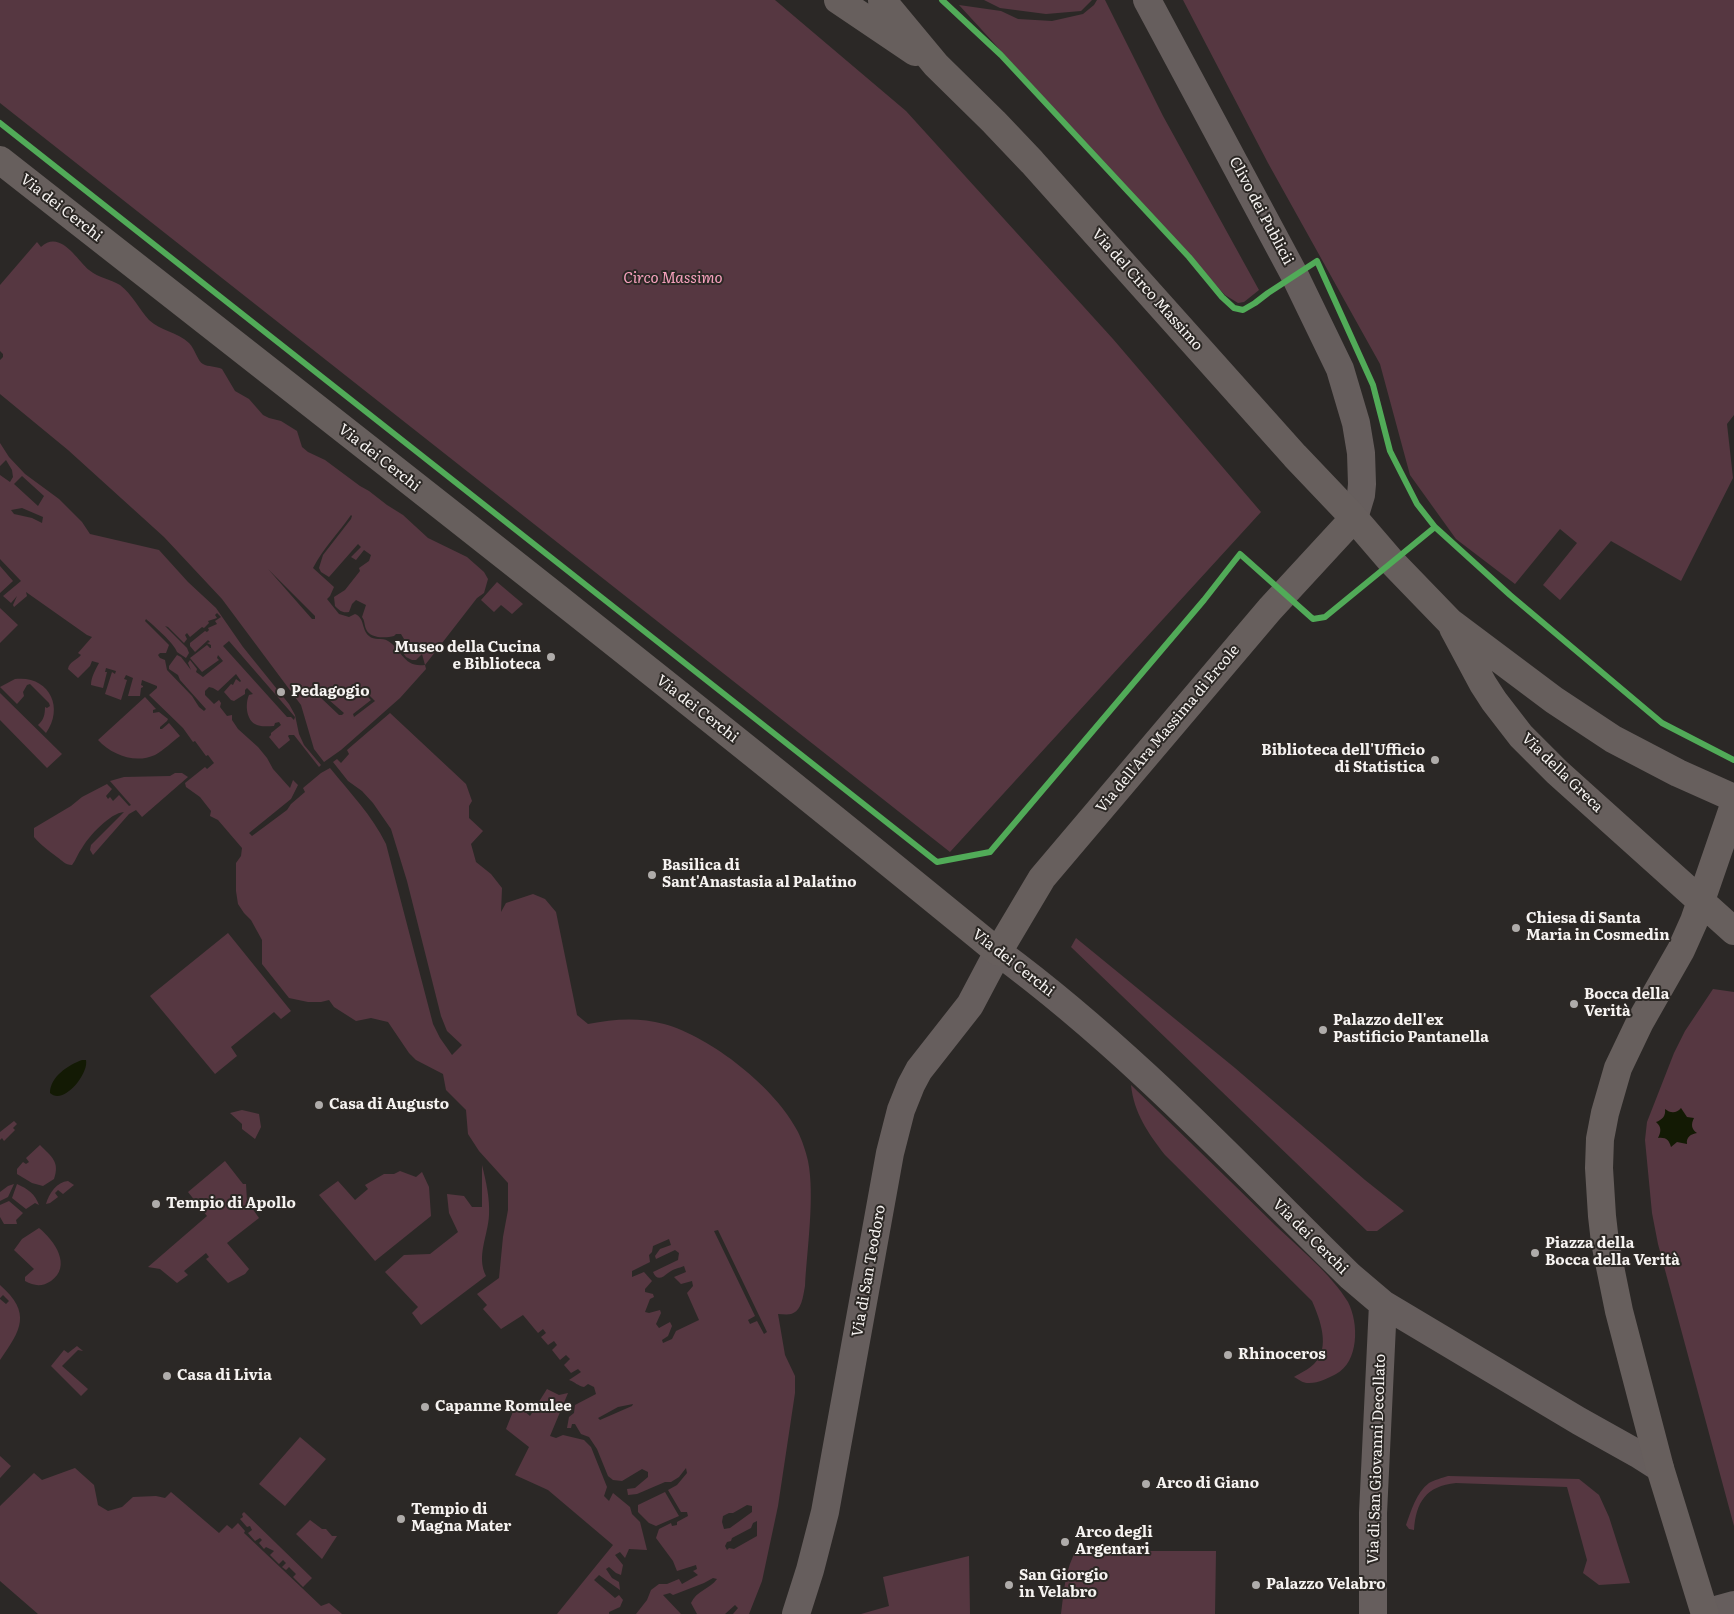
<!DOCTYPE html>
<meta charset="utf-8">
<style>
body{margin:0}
canvas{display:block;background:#2b2826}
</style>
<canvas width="1734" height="1614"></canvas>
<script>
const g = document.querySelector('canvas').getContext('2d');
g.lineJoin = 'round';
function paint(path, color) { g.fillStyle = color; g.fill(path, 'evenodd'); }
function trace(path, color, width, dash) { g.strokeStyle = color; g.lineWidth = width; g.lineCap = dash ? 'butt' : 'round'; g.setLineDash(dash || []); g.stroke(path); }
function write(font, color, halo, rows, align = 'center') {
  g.font = font + ' Literata,serif'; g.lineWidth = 4; g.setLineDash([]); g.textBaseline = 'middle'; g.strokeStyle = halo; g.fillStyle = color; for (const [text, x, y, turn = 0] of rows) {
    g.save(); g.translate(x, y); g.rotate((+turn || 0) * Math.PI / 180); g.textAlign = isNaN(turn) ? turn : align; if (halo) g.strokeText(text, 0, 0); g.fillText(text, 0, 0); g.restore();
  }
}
const green = new Path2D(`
 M0 0H775L906 111 1113 339 1261 512 950 852 0 103Z
 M984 0H1092L1081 11 1046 14 1000 8Z
 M1097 0H1105L1163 116 1259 290 1244 302 1238 303 1225 295 959 5 1001 11 1018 19 1052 21 1083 14 1094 5Z
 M1183 0H1734V415L1727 424 1733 478 1681 581 1611 541 1560 600 1543 585 1577 543 1560 529 1515 584 1456 539 1410 475 1380 364 1268 163Z
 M37 242 41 247C60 229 77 260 89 270 99 278 110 279 120 285 132 294 139 309 149 320 161 331 177 332 189 343 195 349 198 362 203 364 208 367 216 366 222 369L235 391 249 399 263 415 269 418 281 421 297 431 302 447 308 452 325 460 360 486 369 491 387 505 403 515 428 538 467 557 484 572 488 579 484 593 477 598 425 665 426 669 400 698 341 750 324 762 314 749 301 705 222 599 164 537 68 450 0 394V360L3 357V354L0 351V285ZM351 515 352 516 351 519 323 555 319 568 321 572 329 577 358 544 361 547 351 557 356 560 364 550 371 555 369 561 359 568 360 571 345 590 334 597 335 606C340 611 342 613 349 612L352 604 356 600 366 605 362 617C365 621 364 624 366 629 370 639 386 638 394 636L396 634H401L404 639 398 646 406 657 412 660H416L422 654 425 665C403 668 402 649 388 641 382 637 374 641 369 636 361 629 365 618 355 614L349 617 339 614 327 599 330 596 334 587 313 568C324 547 338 534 351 515ZM268 569 315 616V619H312ZM365 691 375 701 354 717 353 714 371 700 364 693ZM321 693 344 713 342 715H339L320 697Z
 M0 443 9 457 25 474 59 499 82 522 90 534 159 550 188 582 216 608 243 647 289 704 295 715 299 734 304 745 321 765 319 767 294 735H289L288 736 290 740 279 749 269 737 271 735V733L281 725 279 722 275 723 274 726C268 726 262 727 257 725 246 721 245 704 249 695L253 694 247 688 245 690V694L234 701 231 700 224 692 231 684 233 685 236 679 240 682 241 681 236 674 218 691 213 688 209 687 205 691V695L214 704 219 700 221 703 220 707 227 716 232 715V720L238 729 258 747 267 758 273 769 290 788 293 780 298 785 291 799 249 833 252 836 287 810 291 804 305 792 303 788 321 773 330 768C350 793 372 815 386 844L433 1024 440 1038 452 1055 462 1045 447 1031 441 1016 407 881 391 829 373 803 362 791 348 781 333 762 337 759 341 763 349 754 347 750 390 713 466 784 472 801 469 806V818L483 831 471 844 476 862 491 874 502 888 501 912 506 903 533 894 545 899 556 912 577 1015 588 1024C614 1019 638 1017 664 1024 711 1037 776 1088 798 1132 802 1140 806 1152 808 1161 815 1196 807 1249 805 1286 803 1296 802 1311 791 1314 787 1315 782 1314 778 1314L785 1355 795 1376V1393L778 1506 762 1581 749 1614H733L738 1608 735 1605 725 1614H697L691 1603C696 1591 710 1589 717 1579L713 1578 704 1583 673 1595 670 1593 663 1595 681 1614H636L647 1600 651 1590 659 1584H667L679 1579 682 1584 698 1575 693 1571 697 1569 696 1565 677 1571 673 1561 656 1538 659 1529 671 1523 672 1526 677 1525V1522L688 1516 687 1512H681L668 1490 677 1485 687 1473 686 1468 679 1477 671 1482H665L637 1494 628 1495 627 1489 635 1488 648 1477V1472L642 1469 622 1481 613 1480 608 1476 597 1449 589 1437 581 1434 575 1424H572L571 1428H567L569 1417 574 1413 575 1405 596 1394 594 1387 588 1384 584 1387C578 1386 575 1382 569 1380L581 1372 578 1369 571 1373 564 1365 570 1359 566 1355 560 1360 552 1350 557 1345 554 1341 548 1345 541 1337 546 1333 543 1329 538 1333 523 1315 501 1329 483 1309 487 1305 477 1294 499 1278 503 1237 508 1210V1183L479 1151 468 1134 466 1110 446 1090 443 1074 416 1060 409 1053 388 1022 371 1018 356 1021 334 1007 329 1000 321 1002H308L289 998 262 964V940L251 920 244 913 238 904 236 891V863L241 856 242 848 218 820 210 816 211 811 200 797 186 787 185 783 205 767 207 769 214 763 208 755 206 756 195 741 193 742 183 728 149 695 157 688V686L142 680 141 685 143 686V687L141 688 140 696H128L133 678 126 675 124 679 127 680 121 700 105 694 112 672 115 674 116 671 106 668 105 672H107L103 688 91 685C91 677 96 669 99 663L92 661 90 666 78 678 68 669C69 662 77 660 81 655L78 653 92 637 87 635 26 592 27 596 14 607 13 605 17 596 11 603 3 596 21 581 0 559V475L10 482 13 477 12 470 6 460 0 466ZM22 476 44 496 38 506 14 484ZM22 508 43 517 42 523 32 518 14 514 11 510ZM217 613 221 617 215 621 217 624 208 628 209 630 207 632 205 631 190 643V646L195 652 208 640 210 642 207 643 211 645V648H210L207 645 190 658 202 672 219 660 217 658 218 655 223 661 203 677 196 672 197 669 190 660 188 663 191 670 181 657 177 655 169 666V669L178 675 180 680 206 709 204 711 199 707 192 696 167 670 165 660 160 658 158 655 160 653H166L169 645 145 621 146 619C154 626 174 643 177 652L186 658 189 653 187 648 165 626 168 627 184 643 187 639 185 635 187 633 190 637 202 627 204 628 209 623 208 621 217 618 215 615ZM229 641 295 717 294 720 291 717H287L223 646ZM718 1230 767 1332 764 1334 757 1321 750 1324 748 1320 755 1316 714 1231ZM669 1239 671 1245 660 1249 655 1256 656 1259 675 1250 679 1253 678 1260 653 1272C657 1281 662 1278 668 1273 673 1269 679 1268 684 1266L686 1272 674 1277 681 1284 692 1281 693 1286 687 1293 699 1320 676 1331 672 1339 663 1343 662 1340 668 1336 672 1326 670 1322 659 1328 656 1324 661 1313 660 1310 649 1313 645 1312 650 1299 654 1297 653 1294 645 1292V1289L652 1281 644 1272 632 1277V1271L650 1262 649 1255 652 1252 653 1246ZM633 1404 632 1406 600 1420 598 1418 618 1407ZM747 1505 752 1506V1512L730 1528 724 1529 722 1522 723 1516 729 1513H733ZM757 1521V1536L734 1549 729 1548 727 1550 725 1546 727 1542 731 1541 732 1538 751 1528 753 1523Z
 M0 566 13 581 0 593Z
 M497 582 523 604 512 614 501 605 494 612 481 600Z
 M0 608 18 625 0 643Z
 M15 679C48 675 65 706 46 733L38 725C44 720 45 714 45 707L47 708 50 706 49 703 30 684 27 685 23 692 24 696 17 704 0 687Z
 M0 693 62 754 47 768 0 720Z
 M145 697 156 709 153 710V713L159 712 168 719 167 721 160 727V729H162L169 723 180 736C172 742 164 750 155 755 135 764 112 755 98 740Z
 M175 773H182L188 777 142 817 136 810 129 814 93 855 90 850 91 845 124 812C110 813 89 836 82 848 78 853 76 860 72 865 65 865 63 861 57 857 48 850 42 846 34 837V828L71 806 82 797 107 784 112 789 106 796 108 799 110 797 113 801 119 795 129 806 131 805 110 781 124 777 170 776Z
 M228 933 291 1011 281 1019 274 1012 231 1047 237 1056 215 1074 150 996Z
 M1076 938 1235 1068 1365 1180 1404 1211 1377 1231H1367L1071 947Z
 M1713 989 1734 992V1526L1658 1244 1652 1213 1645 1140 1647 1122 1674 1053 1685 1031Z
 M1131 1085C1179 1131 1227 1178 1275 1225 1298 1247 1332 1275 1348 1302 1359 1323 1359 1362 1336 1374 1328 1378 1317 1384 1307 1383 1303 1383 1298 1379 1294 1377 1300 1373 1308 1370 1314 1364 1331 1348 1320 1319 1312 1301L1165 1155C1148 1133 1134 1113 1131 1085Z
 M242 1110 259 1114 261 1127 255 1139 242 1129V1124L230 1113Z
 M14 1121 17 1124 13 1128 15 1130 4 1141 2 1138 0 1140V1132Z
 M40 1145C52 1157 60 1162 54 1179L43 1186 32 1183 17 1174V1169L23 1162 26 1164 29 1162 26 1158Z
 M225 1161 243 1184H246L247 1201 259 1218 227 1243 249 1269 245 1274 228 1283 206 1259 209 1257 206 1253 184 1271 188 1275 177 1283 160 1269 148 1267 207 1216 188 1192Z
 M482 1165C486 1182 490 1198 489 1215 488 1236 476 1256 486 1276L421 1325 412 1313 418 1307 385 1272 404 1255 430 1254 458 1232 449 1213 447 1194 464 1196 472 1207H482Z
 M400 1171 416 1177 422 1172 429 1187 431 1216 375 1261 319 1195 338 1181 355 1200 368 1189 365 1185 384 1174H394Z
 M68 1181 74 1185 63 1194 58 1190 55 1193 58 1197 50 1203 46 1204C49 1193 57 1182 68 1181Z
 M14 1184 8 1197 0 1201V1192L8 1186Z
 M17 1184C28 1189 35 1194 39 1205L35 1203 26 1209 12 1198Z
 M9 1201 23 1213 16 1220 17 1224H4L0 1217V1205Z
 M39 1228C55 1241 72 1266 51 1281 42 1287 34 1286 25 1281V1277L34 1269 14 1250 22 1239Z
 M0 1285C32 1313 21 1330 0 1360V1299L6 1304 9 1301 3 1295 0 1298Z
 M77 1346 83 1351 78 1350 62 1366 88 1389 81 1396 51 1366 64 1350 68 1353Z
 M547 1389 559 1395 568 1393 550 1436 556 1438 563 1435 584 1440 591 1447 607 1487 604 1496 609 1501 613 1493 630 1507 632 1514 640 1522 647 1550 629 1549 625 1558 620 1552 615 1555 623 1565 621 1575 616 1573 609 1567 606 1569 612 1578 619 1582 620 1590 599 1575 594 1580 615 1598 619 1595 623 1600 620 1607 609 1612V1614H557L613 1545 548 1490 515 1475 529 1447 506 1429 516 1404 530 1416Z
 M300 1437 326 1459 285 1506 259 1484Z
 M0 1456 11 1466 0 1478Z
 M75 1468 94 1485 98 1505 108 1511 122 1507 133 1497 156 1496 165 1498 171 1492 219 1533 227 1525 232 1529 238 1523 245 1531 244 1533 321 1606 329 1603 342 1614H38L0 1581V1506L34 1473 42 1480Z
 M1448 1476 1579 1479 1599 1495 1609 1517 1630 1583 1599 1585 1583 1573 1587 1560 1567 1487 1456 1483C1426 1486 1416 1502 1414 1530L1409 1529 1406 1525C1411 1511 1416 1493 1429 1483 1434 1480 1442 1478 1448 1476Z
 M665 1492 679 1516 656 1526 649 1523 638 1512V1505Z
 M244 1512 312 1578 303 1587 293 1577 296 1574 289 1567 286 1570 282 1567 286 1563 283 1560 279 1564 270 1555 274 1551 266 1547 264 1549 259 1543 262 1540 260 1538 255 1541 248 1533 252 1530 250 1526 247 1527 240 1519 243 1517 242 1514Z
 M310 1520 322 1529H326L332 1536H337L322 1559 296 1534Z
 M1077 1549 1097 1551H1216L1215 1614H1061C1064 1591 1065 1569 1077 1549Z
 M969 1556 970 1614H861L889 1606 883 1577Z`);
const water = new Path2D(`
 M82 1060H86C89 1074 63 1106 50 1093 50 1077 68 1065 82 1060Z
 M1681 1108 1687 1117 1694 1118C1691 1124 1691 1129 1697 1133 1691 1134 1686 1137 1687 1144L1677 1142 1671 1147C1669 1140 1666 1137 1658 1138 1661 1132 1662 1127 1656 1122 1662 1120 1666 1116 1665 1109 1670 1113 1676 1114 1681 1108Z`);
const minor = new Path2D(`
 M1147 0 1295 276 1340 369 1356 423 1361 453 1362 484 1361 495 1354 518
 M1705 1613 1734 1605
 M796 1614 810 1570 825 1512 890 1153 901 1110 911 1085 919 1070 970 1005 998 952C1127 1047 1237 1165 1350 1276L1383 1304 1579 1421 1638 1454 1660 1468
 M1373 1614V1513L1383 1304`);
const major = new Path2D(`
 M838 0 915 52
 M882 0 936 65 994 122 1032 162 1295 456 1354 518 1391 561 1450 622 1554 700 1613 739 1678 773 1734 798
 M0 160C334 422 670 683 998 952L1042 878 1270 609 1354 518
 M1453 628 1483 684 1494 701 1521 736 1557 772 1734 931
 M1705 1614 1660 1468 1619 1311 1605 1242 1602 1216 1599 1168 1600 1139 1605 1113 1618 1068 1640 1022 1681 950 1694 921 1734 805`);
const cycleway = new Path2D(`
 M942 0 1001 55 1189 257 1222 297 1234 308 1243 310 1255 303 1268 293 1317 261 1373 385 1390 451 1417 504 1435 527 1510 595 1662 723 1734 760
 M0 123 937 862 990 852 1204 600 1240 554 1313 619 1325 617 1435 527`);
const markers = [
 [551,657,5,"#afacaa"],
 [281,692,5,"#afacaa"],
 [1435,760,5,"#afacaa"],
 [652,875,5,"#afacaa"],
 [1516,928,5,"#afacaa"],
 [1574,1004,5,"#afacaa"],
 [1323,1030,5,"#afacaa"],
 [319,1105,5,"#afacaa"],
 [156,1204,5,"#afacaa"],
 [1535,1253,5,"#afacaa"],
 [1228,1355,5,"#afacaa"],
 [167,1376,5,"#afacaa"],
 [425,1407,5,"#afacaa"],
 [1146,1484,5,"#afacaa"],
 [401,1519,5,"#afacaa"],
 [1065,1542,5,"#afacaa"],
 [1009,1585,5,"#afacaa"],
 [1256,1585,5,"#afacaa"]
];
const streetNames = [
 ["Via dei Cerchi",61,208,38],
 ["Clivo dei Publicii",1261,211,62],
 ["Via del Circo Massimo",1147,290,48],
 ["Via dei Cerchi",379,458,38],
 ["Via dei Cerchi",697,709,38],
 ["Via dell'Ara Massima di Ercole",1168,729,-50],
 ["Via della Greca",1562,773,44],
 ["Via dei Cerchi",1013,963,38],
 ["Via dei Cerchi",1310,1237,45],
 ["Via di San Teodoro",869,1271,-80],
 ["Via di San Giovanni Decollato",1377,1459,-88]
];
const parkNames = [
 ["Circo Massimo",673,279]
];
const poiNames = [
 ["Museo della Cucina",541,648,"right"],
 ["e Biblioteca",541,665,"right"],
 ["Pedagogio",291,692],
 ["Biblioteca dell'Ufficio",1425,751,"right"],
 ["di Statistica",1425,768,"right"],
 ["Basilica di",662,866],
 ["Sant'Anastasia al Palatino",662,883],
 ["Chiesa di Santa",1526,919],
 ["Maria in Cosmedin",1526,936],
 ["Bocca della",1584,995],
 ["Verità",1584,1012],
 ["Palazzo dell'ex",1333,1021],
 ["Pastificio Pantanella",1333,1038],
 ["Casa di Augusto",329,1105],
 ["Tempio di Apollo",166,1204],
 ["Piazza della",1545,1244],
 ["Bocca della Verità",1545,1261],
 ["Rhinoceros",1238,1355],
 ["Casa di Livia",177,1376],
 ["Capanne Romulee",435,1407],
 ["Arco di Giano",1156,1484],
 ["Tempio di",411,1510],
 ["Magna Mater",411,1527],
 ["Arco degli",1075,1533],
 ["Argentari",1075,1550],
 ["San Giorgio",1019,1576],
 ["in Velabro",1019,1593],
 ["Palazzo Velabro",1266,1585]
];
paint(green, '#563741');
paint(water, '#131a04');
trace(minor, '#665e5d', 28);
trace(major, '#675f5d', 28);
trace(cycleway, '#51ab58', 6);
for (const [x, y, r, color] of markers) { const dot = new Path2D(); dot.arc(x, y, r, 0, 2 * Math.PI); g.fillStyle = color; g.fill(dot); trace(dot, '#2c2825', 2); }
write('15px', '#f6f3f1', '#2c2825', streetNames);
write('italic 15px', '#f7a2be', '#2c2825', parkNames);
write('bold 15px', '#f6f3f1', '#2c2825', poiNames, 'left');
</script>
